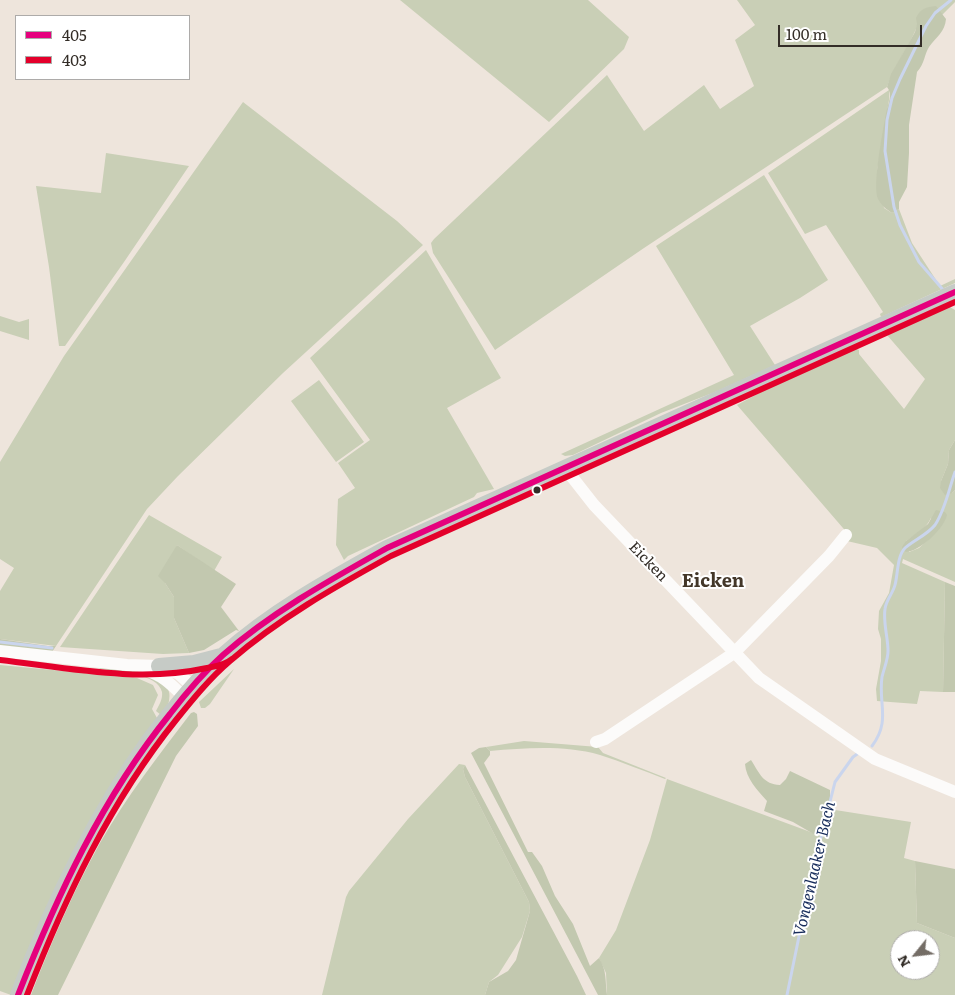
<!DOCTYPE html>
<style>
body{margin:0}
#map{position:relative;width:955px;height:995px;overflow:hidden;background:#eee5dc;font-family:Literata,serif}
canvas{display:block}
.legend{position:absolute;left:15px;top:15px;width:175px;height:65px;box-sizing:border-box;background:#fff;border:1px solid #adaba9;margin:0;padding:6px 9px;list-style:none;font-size:15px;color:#332d27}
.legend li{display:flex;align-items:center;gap:10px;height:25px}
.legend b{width:25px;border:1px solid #adaba9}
.north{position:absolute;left:890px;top:930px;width:50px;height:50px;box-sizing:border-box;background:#fff;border:1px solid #adaba9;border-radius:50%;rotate:241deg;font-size:14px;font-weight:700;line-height:20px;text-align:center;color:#332d27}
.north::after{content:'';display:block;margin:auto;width:18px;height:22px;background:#746d66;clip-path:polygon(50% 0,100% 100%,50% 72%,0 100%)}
.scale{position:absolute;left:778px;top:25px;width:144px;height:22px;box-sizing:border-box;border:2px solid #332d27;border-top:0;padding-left:6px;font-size:15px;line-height:18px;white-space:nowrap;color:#332d27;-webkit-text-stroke:4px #fff;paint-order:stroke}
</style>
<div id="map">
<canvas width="955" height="995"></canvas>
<ul class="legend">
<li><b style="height:6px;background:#e5007d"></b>405</li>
<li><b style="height:6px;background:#e4002b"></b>403</li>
</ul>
<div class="north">N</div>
<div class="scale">100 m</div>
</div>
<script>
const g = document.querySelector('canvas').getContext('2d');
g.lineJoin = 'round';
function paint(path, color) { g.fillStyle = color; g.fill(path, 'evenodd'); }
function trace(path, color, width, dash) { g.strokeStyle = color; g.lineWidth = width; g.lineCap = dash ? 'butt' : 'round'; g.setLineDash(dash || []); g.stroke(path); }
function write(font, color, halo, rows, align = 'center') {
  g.font = font + ' Literata,serif'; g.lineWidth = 4; g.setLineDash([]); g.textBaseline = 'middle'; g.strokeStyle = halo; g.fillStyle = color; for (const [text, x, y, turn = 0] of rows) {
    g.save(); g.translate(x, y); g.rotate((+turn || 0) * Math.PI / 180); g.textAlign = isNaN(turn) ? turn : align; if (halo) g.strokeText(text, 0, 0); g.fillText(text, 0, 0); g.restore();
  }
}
const green = new Path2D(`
 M400 0H588L629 37 624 49 549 122Z
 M737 0H955V2L942 15 918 24C910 46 894 65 887 87L644 248 495 350 433 253 431 243 434 239 607 75 644 131 704 85 720 109 754 86 735 40 755 25Z
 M889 90V100L877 171 884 208 892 213 899 209 912 243 940 286 955 279V283L881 317 880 314 883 312 826 225 805 234 768 173Z
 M243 102 397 221 423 245 283 373 178 476 147 509 56 646 0 639V591L14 568 0 559V462L64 356Z
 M106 153 189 166 124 262 65 346H59L49 267 36 186 101 193Z
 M764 175 828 280 800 298 750 326 775 365 715 392 661 413 573 455 565 456 561 454 734 375 656 246Z
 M426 250 501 378 447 408 494 489 477 493 474 497 348 556 344 560 336 545 338 499 355 488 338 463 370 440 310 358Z
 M948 306 955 310V440L949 450 948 464 941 481 952 493 955 490V582L903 559 902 563 945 582 943 692 920 691 917 704 877 701 876 689 881 661V639L878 629 879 611 889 593 894 565 877 548 847 541 849 535 737 405 808 367 849 348 850 350 855 348 859 350V354L904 409 925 379 887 335ZM931 518 933 535 919 548 909 552 906 541C916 534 926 529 931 518Z
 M0 316 19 322 29 319V340L0 331Z
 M319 380 364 442 336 462 291 401Z
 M149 515 222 557 214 571 177 545 165 583 174 597V618L189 653 163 654 60 647Z
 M0 665 137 678 153 685 158 695 152 709 157 718 11 995 0 991Z
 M98 667C117 669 177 672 169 701 168 706 164 711 161 715L156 711C159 705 163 699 162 692 158 673 116 672 100 669Z
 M234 669 210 704 205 708H201L199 702Z
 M171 726 172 729 132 783 99 838 97 836 135 773Z
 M524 741 598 747 603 753 666 778 665 779C644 771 622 762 600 755 564 745 527 748 490 751L486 747Z
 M459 764 465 765 463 769 465 777 529 902 530 911 522 937 498 975 489 982 485 995H322L346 897 349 891 408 819Z
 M667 779 824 837 829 809 911 822 904 858 915 861 917 923 955 938V995H607L606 973 599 958 616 930 650 840ZM900 940H930V970H900Z`);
const forest = new Path2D(`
 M936 6 946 19C945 32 936 37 929 47 924 55 925 63 917 72L909 125V153L907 187 899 202V209L892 213C886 209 882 206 878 199 872 185 883 131 886 113 888 105 893 94 887 87L891 74 915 32 917 24 916 18C920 9 926 7 936 6Z
 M955 440V490L952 493 945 495 940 488 941 481 948 464 949 450Z
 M936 510 945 512 947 515C944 529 920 551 906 552L903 550 902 547 906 541 928 524Z
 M177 545 236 584 221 607 239 631 236 630 204 650 189 653 174 618V597L165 583 158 576Z
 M945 582 955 586V692H943Z
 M0 639 48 646H56L52 652 0 646Z
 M194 712 197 714 198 726 176 756 58 995H31C51 943 73 892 100 843 126 797 159 755 191 713Z
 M486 747 490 751V755L484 763 528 852H532L542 866 555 896 573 924 590 966 599 958C607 970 605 981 607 995H598L471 753 479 748Z
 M751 760C760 774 763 784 780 785L786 779 790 771 830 790V805L824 837 817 836 793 822 764 811 767 801C757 790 746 778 745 764Z
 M465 765 577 976 586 995H485L489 982 508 971 516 960 530 911 529 902 465 777 463 769Z
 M915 861 955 869V938L917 923Z`);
const stream = new Path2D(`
 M945 292 919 262 900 225 894 207 885 151 887 120 892 98 900 79 926 26 935 13 951 0
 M950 299 955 304
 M0 642 52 648
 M872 746C891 721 878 703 882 677 884 668 888 660 888 651 888 637 883 623 885 609 886 600 893 593 895 585 898 574 897 556 905 548 914 540 927 535 935 525 945 510 949 489 955 472
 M787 995 812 873 835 782 853 757 860 752`);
const minor = new Path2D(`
 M565 468 594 505 759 678 875 759 955 792
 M0 651 127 665 159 666 179 674 192 686
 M144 670C161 674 171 684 183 696
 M596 742 605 739 734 653 829 556 846 535`);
const major = new Path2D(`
 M159 666 194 663 221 656
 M18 995C52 905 94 817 150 739 172 710 195 681 222 656 271 612 329 580 387 548L955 292`);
const bus1 = new Path2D(`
 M18 995C57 896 102 798 170 714 186 693 203 673 223 655 272 612 330 580 387 548L955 292`);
const bus2 = new Path2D(`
 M0 660C68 668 139 683 207 668 216 666 225 665 232 659
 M27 995C65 898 110 802 176 720 193 699 210 678 230 661 278 619 335 587 391 556L955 302`);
const markers = [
 [537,490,4.5,"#332d27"]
];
const streetNames = [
 ["Eicken",648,562,46]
];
const waterNames = [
 ["Vongenlaaker Bach",815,869,-77]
];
const quarterNames = [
 ["Eicken",713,582]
];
paint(green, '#c9cfb6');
paint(forest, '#c2c8af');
trace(stream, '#cad5ed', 3);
trace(minor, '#fcfbfa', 12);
trace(major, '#c6cbc6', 16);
trace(bus1, '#e5007d', 6);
trace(bus2, '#e4002b', 6);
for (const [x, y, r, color] of markers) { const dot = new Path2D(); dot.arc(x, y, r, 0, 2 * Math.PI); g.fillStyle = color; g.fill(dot); trace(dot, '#fff', 2); }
write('15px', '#332d27', '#fff', streetNames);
write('italic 16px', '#172c5b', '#fff', waterNames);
write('bold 18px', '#433729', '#fff', quarterNames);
</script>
